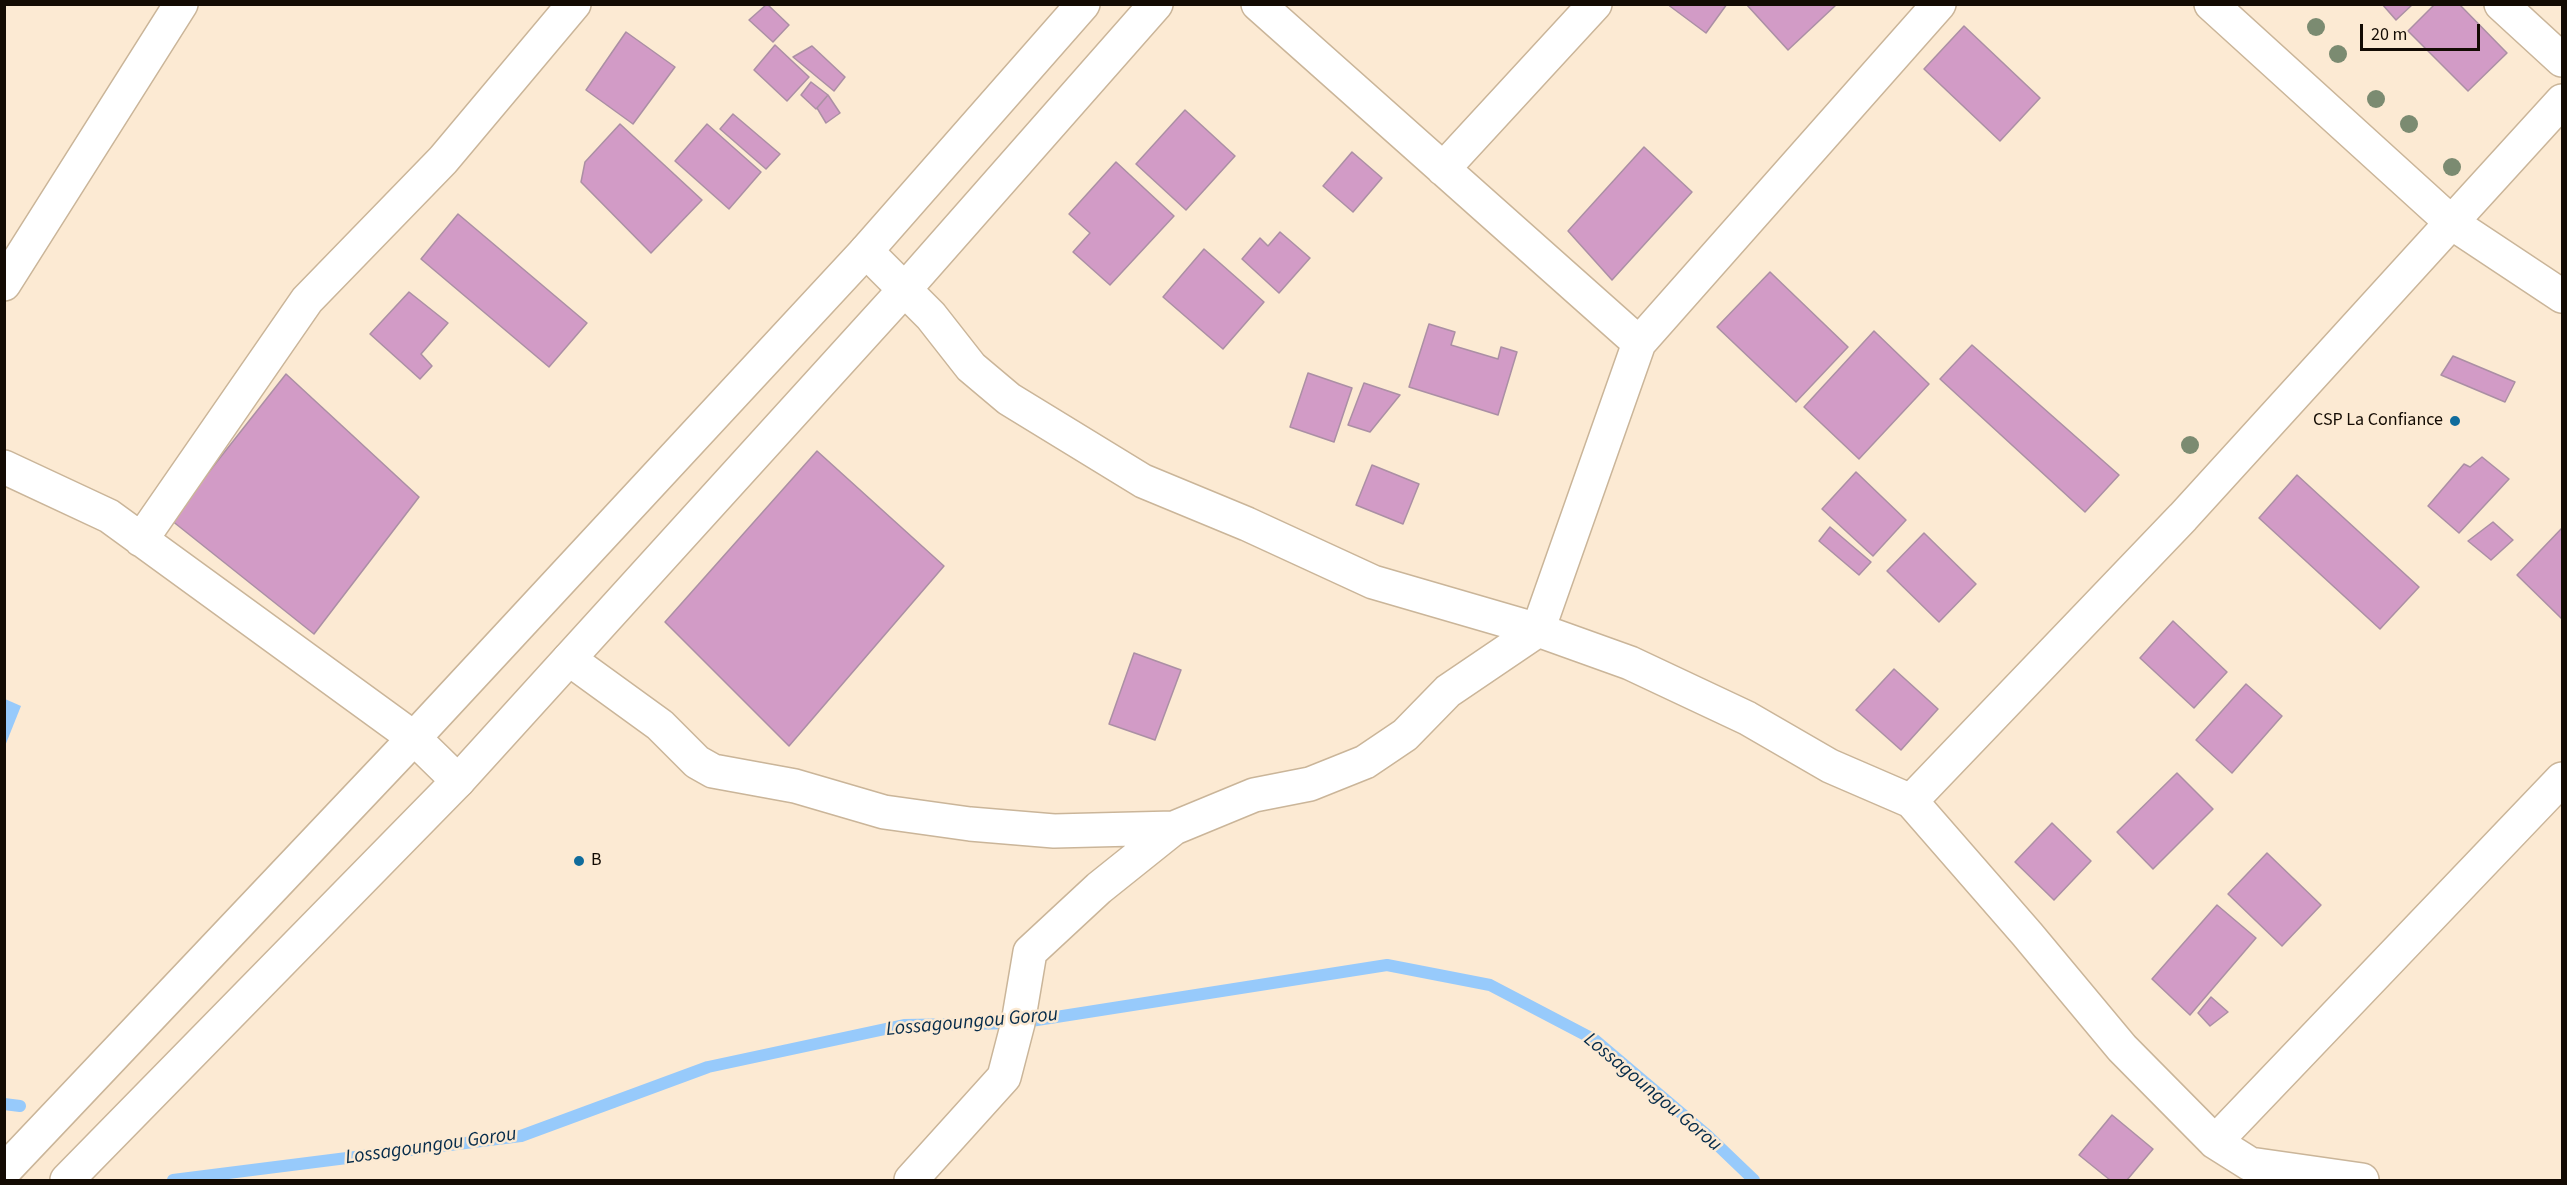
<!DOCTYPE html>
<style>
body{margin:0}
#map{position:relative;width:2567px;height:1185px;overflow:hidden;background:#fcead3;font-family:"Source Sans 3",sans-serif}
canvas{display:block}
.frame{position:absolute;inset:0;border:6px solid #130b03;pointer-events:none}
.scale{position:absolute;left:2360px;top:24px;width:120px;height:27px;box-sizing:border-box;border:3px solid #130b03;border-top:0;padding-left:8px;font-size:18px;line-height:21px;white-space:nowrap;color:#130b03;-webkit-text-stroke:4px #fcead3;paint-order:stroke}
</style>
<div id="map">
<canvas width="2567" height="1185"></canvas>
<div class="frame"></div>
<div class="scale">20 m</div>
</div>
<script>
const g = document.querySelector('canvas').getContext('2d');
g.lineJoin = 'round';
function paint(path, color) { g.fillStyle = color; g.fill(path, 'evenodd'); }
function trace(path, color, width, dash) { g.strokeStyle = color; g.lineWidth = width; g.lineCap = dash ? 'butt' : 'round'; g.setLineDash(dash || []); g.stroke(path); }
function write(font, color, halo, rows, align = 'center') {
  g.font = font + ' "Source Sans 3",sans-serif'; g.lineWidth = 5; g.setLineDash([]); g.textBaseline = 'middle'; g.strokeStyle = halo; g.fillStyle = color; for (const [text, x, y, turn = 0] of rows) {
    g.save(); g.translate(x, y); g.rotate((+turn || 0) * Math.PI / 180); g.textAlign = isNaN(turn) ? turn : align; if (halo) g.strokeText(text, 0, 0); g.fillText(text, 0, 0); g.restore();
  }
}
const water = new Path2D(`
 M5 699 21 706 5 746Z`);
const stream = new Path2D(`
 M4 1104 20 1106
 M173 1180 521 1136 708 1067 904 1025 1018 1023 1387 965 1490 985 1595 1040 1707 1135 1754 1180`);
const building = new Path2D(`
 M767 4 789 25 773 42 749 20Z
 M1667 4H1727L1706 33Z
 M1746 4H1835L1836 5 1788 50Z
 M2382 4H2413L2396 20Z
 M2435 4H2459L2507 53 2468 91 2408 31Z
 M1964 26 2040 98 2000 141 1924 69Z
 M626 32 675 67 633 124 586 90Z
 M775 45 809 77 787 101 754 70Z
 M812 46 845 77 834 91 793 57Z
 M811 82 828 95 816 109 801 95Z
 M828 95 840 113 826 123 817 108Z
 M1185 110 1235 156 1186 210 1136 164Z
 M733 114 780 154 766 169 720 129Z
 M620 124 702 200 651 253 581 182 585 162Z
 M707 124 761 172 729 209 675 161Z
 M1644 147 1692 192 1612 280 1568 231Z
 M1352 152 1382 178 1353 212 1323 186Z
 M1116 162 1174 216 1110 285 1073 252 1090 233 1069 214Z
 M458 214 587 323 549 367 421 259Z
 M1280 232 1310 258 1279 293 1242 259 1260 238 1268 246Z
 M1204 249 1264 302 1223 349 1163 297Z
 M1770 272 1848 347 1796 402 1717 327Z
 M409 292 448 323 421 354 432 366 420 379 370 334Z
 M1429 324 1455 332 1451 345 1498 359 1501 347 1517 352 1498 415 1409 387Z
 M1874 331 1929 384 1859 459 1804 407Z
 M1972 345 2119 475 2085 512 1940 379Z
 M2453 356 2515 382 2505 402 2441 375Z
 M1308 373 1352 388 1334 442 1290 427Z
 M286 374 419 497 314 634 171 520Z
 M1364 383 1400 395 1370 432 1348 425Z
 M817 451 944 566 789 746 665 622Z
 M2482 457 2509 479 2459 533 2428 506 2464 464 2470 467Z
 M1372 465 1419 484 1403 524 1356 505Z
 M1856 472 1906 520 1873 556 1822 509Z
 M2297 475 2419 587 2380 629 2259 518Z
 M2493 522 2513 540 2491 560 2468 541Z
 M1830 527 1871 562 1859 575 1819 541Z
 M2562 528V619L2517 575Z
 M1924 533 1976 584 1939 622 1887 571Z
 M2173 621 2227 672 2194 708 2140 658Z
 M1134 653 1181 670 1155 740 1109 724Z
 M1894 669 1938 709 1901 750 1856 710Z
 M2246 684 2282 716 2232 773 2196 740Z
 M2177 773 2213 809 2153 869 2117 832Z
 M2052 823 2091 861 2054 900 2015 862Z
 M2267 853 2321 905 2282 946 2228 894Z
 M2217 905 2256 938 2190 1015 2152 979Z
 M2211 997 2228 1012 2210 1026 2198 1013Z
 M2112 1115 2153 1149 2127 1180H2110L2079 1155Z`);
const minor = new Path2D(`
 M1258 4 1639 343
 M2211 4 2452 223 2562 296
 M2501 4 2562 60
 M1443 169 1595 4
 M866 251 931 316 971 367 1009 399 1143 481 1247 524 1373 582 1538 630 1630 663 1747 718 1830 766 1911 801 2183 517 2562 101
 M4 284 181 4
 M4 467 109 516 414 738 458 781
 M141 540 307 300 443 160 574 4
 M569 659 660 725 697 762 713 771 795 786 884 812 970 824 1054 831 1174 828 1254 795 1310 784 1365 762 1405 735 1448 691 1538 630 1639 343 1939 4
 M1911 801 2027 934 2122 1048 2215 1142 2250 1164 2362 1180
 M2215 1142 2562 779
 M911 1180 1004 1077 1018 1023 1030 952 1099 888 1174 828`);
const secondary = new Path2D(`
 M4 1171 414 738 866 251 1083 4
 M67 1180 458 781 905 289 1156 4`);
const trees = [
 [2316,27],
 [2338,54],
 [2376,99],
 [2409,124],
 [2452,167],
 [2190,445]
];
const markers = [
 [2455,421,6,"#106c9c"],
 [579,861,6,"#106c9c"]
];
const poiNames = [
 ["CSP La Confiance",2443,421],
 ["B",591,861,"left"]
];
const waterNames = [
 ["Lossagoungou Gorou",972,1023,-5],
 ["Lossagoungou Gorou",1652,1093,40],
 ["Lossagoungou Gorou",431,1147,-8]
];
paint(water, '#97cafb');
trace(stream, '#97cafb', 12);
paint(building, '#d29bc6');
trace(building, '#ab8fa4', 1.5);
trace(minor, '#cab599', 36);
trace(secondary, '#cab599', 36);
trace(minor, '#fff', 33);
trace(secondary, '#fff', 33);
g.fillStyle = '#7b8b71';
for (const [x, y] of trees) { g.beginPath(); g.arc(x, y, 9, 0, 2 * Math.PI); g.fill(); }
for (const [x, y, r, color] of markers) { const dot = new Path2D(); dot.arc(x, y, r, 0, 2 * Math.PI); g.fillStyle = color; g.fill(dot); trace(dot, '#fcead3', 2); }
write('18px', '#130b03', '#fcead3', poiNames, 'right');
write('italic 20px', '#052b4a', '#fcead3', waterNames);
</script>
